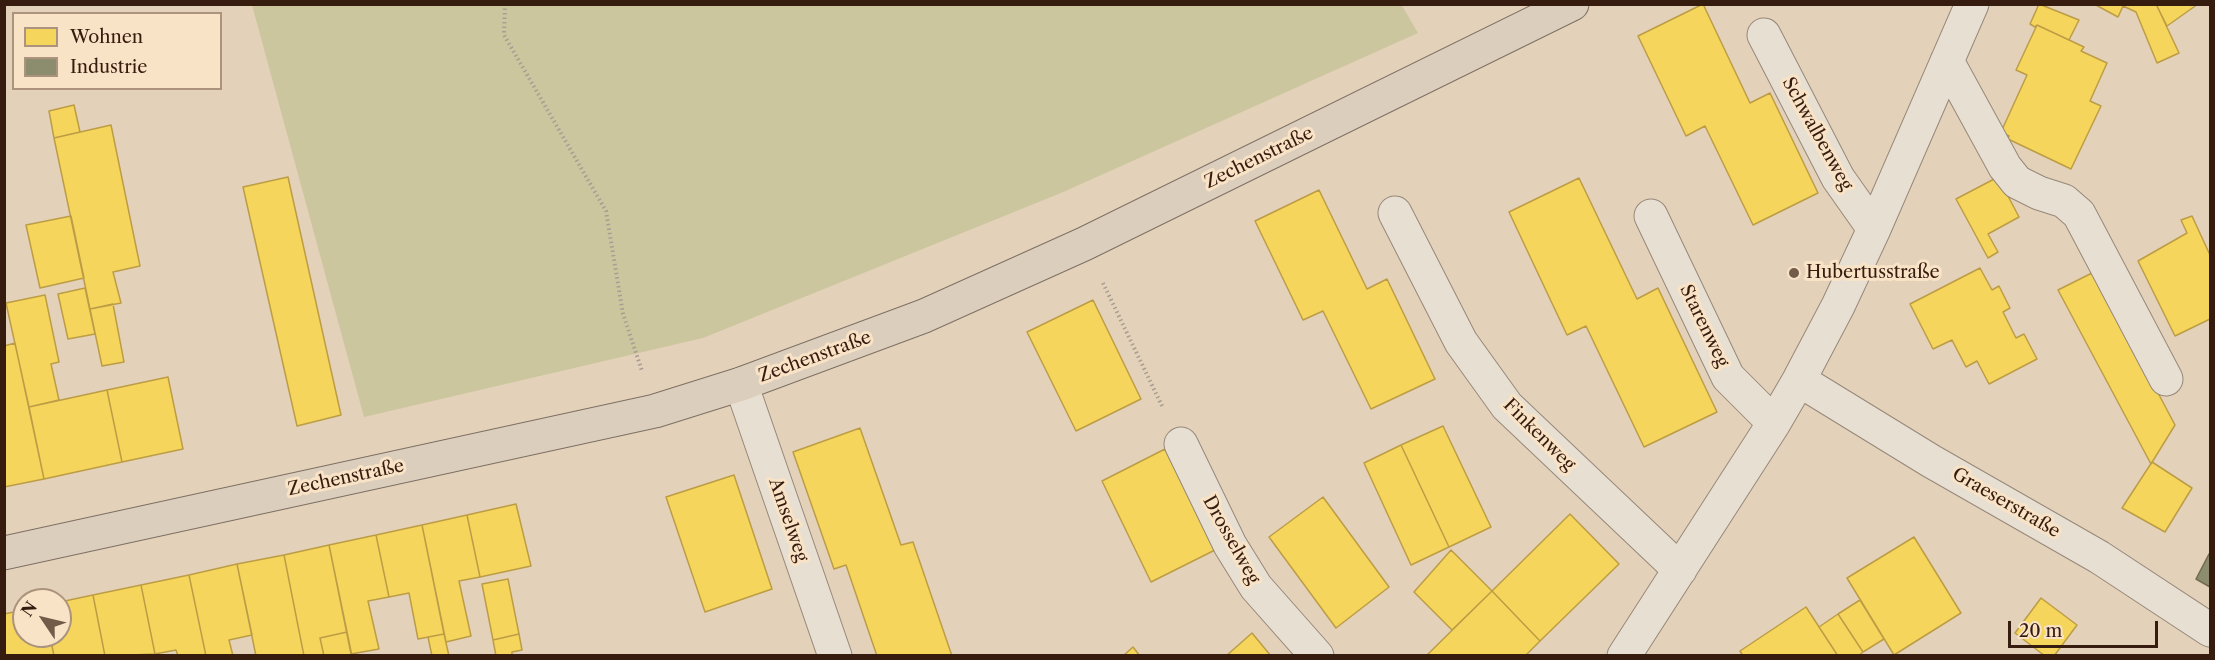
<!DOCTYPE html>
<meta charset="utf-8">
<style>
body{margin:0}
#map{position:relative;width:2215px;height:660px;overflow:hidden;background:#e4d1b9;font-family:"Libre Caslon Text",serif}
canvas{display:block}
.frame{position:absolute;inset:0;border:6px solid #361b0f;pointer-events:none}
.legend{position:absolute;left:12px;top:12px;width:210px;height:78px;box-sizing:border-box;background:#f9e3c6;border:2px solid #ab937d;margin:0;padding:8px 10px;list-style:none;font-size:18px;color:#361b0f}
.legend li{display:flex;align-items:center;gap:12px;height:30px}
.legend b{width:30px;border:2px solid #ab937d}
.north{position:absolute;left:12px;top:588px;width:60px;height:60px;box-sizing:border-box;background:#f9e3c6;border:2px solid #ab937d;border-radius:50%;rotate:305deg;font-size:16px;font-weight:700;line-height:24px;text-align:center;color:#361b0f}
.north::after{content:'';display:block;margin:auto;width:21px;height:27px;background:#735b4a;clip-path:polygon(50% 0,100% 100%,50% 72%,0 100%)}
.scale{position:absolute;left:2008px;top:621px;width:150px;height:27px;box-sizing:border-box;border:3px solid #361b0f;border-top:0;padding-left:8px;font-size:18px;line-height:21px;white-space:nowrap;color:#361b0f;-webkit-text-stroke:4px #f9e3c6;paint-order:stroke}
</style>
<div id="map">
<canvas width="2215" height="660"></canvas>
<div class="frame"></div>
<ul class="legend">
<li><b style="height:16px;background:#f6d55c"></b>Wohnen</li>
<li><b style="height:16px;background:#8c8c6e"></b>Industrie</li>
</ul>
<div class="north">N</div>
<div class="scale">20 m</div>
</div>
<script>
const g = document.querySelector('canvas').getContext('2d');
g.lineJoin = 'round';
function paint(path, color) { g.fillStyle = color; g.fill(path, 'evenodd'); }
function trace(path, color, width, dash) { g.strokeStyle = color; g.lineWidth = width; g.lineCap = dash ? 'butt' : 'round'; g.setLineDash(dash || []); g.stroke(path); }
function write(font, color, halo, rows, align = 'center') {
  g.font = font + ' "Libre Caslon Text",serif'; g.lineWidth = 6; g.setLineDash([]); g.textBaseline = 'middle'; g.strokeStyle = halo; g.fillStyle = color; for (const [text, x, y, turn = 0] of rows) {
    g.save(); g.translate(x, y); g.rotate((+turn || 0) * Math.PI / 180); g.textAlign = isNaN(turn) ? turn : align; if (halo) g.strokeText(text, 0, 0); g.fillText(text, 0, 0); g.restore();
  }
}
const green = new Path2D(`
 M1401 4 1418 33 1061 193 703 338 364 417 252 5Z`);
const homes = new Path2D(`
 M1703 4 1750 103 1770 93 1818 193 1753 225 1705 126 1686 136 1638 36Z
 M2039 4 2079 20 2069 40 2037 25 2035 27 2030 24Z
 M2094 4H2124L2118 17Z
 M2124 4H2159L2157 6 2179 53 2157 63 2136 12 2123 6Z
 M2198 4 2167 26 2157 6 2159 4Z
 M2037 25 2084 47 2081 51 2107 63 2090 101 2101 106 2071 169 2008 139 2009 136 2001 132 2027 75 2016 70Z
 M74 105 80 132 54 138 49 111Z
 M111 125 140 266 113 272 121 303 90 309 54 138Z
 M288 177 341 415 297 426 243 187Z
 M1998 177 2019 217 1988 234 1998 252 1988 258 1956 199Z
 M1579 178 1637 299 1658 288 1717 412 1644 447 1586 326 1567 335 1509 212Z
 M1319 190 1367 289 1387 279 1435 379 1371 409 1323 311 1303 320 1255 221Z
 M71 216 84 278 40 288 26 225Z
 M2192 216 2210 255V319L2175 336 2138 261 2187 233 2181 220Z
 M1980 268 1992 290 1999 286 2010 308 2003 312 2016 338 2024 334 2037 359 1989 384 1977 361 1966 367 1952 340 1933 349 1910 304Z
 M2094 272 2175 425 2151 464 2058 290Z
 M85 288 95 334 68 339 58 294Z
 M45 295 59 362 51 364 59 400 29 407 6 303Z
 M1093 300 1141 399 1076 431 1027 332Z
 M113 304 124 362 102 366 90 309Z
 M15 343 44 479 4 487V346Z
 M168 377 183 449 122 462 107 390Z
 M107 390 122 462 44 479 29 407Z
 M1443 426 1491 527 1449 547 1401 445Z
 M860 428 901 545 913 542 952 656H877L846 565 834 569 793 452Z
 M1401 445 1449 547 1411 565 1364 463Z
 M1165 449 1215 550 1151 582 1102 481Z
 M2152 462 2192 488 2165 532 2122 508Z
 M734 475 772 589 705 612 666 497Z
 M1323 497 1389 587 1336 628 1269 537Z
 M516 504 531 566 480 577 467 515Z
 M1570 514 1619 564 1540 641 1492 591Z
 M467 515 480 577 459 581 471 636 446 642 422 525Z
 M422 525 444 634 418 639 409 593 389 597 376 535Z
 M376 535 389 597 368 601 379 649 351 654 329 545Z
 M1914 537 1961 613 1894 655 1847 578Z
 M329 545 347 632 320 638 324 656H304L284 555Z
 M1451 550 1492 591 1452 630 1414 592Z
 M284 555 304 656H256L237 564Z
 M237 564 252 635 229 640 233 656H206L189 575Z
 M189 575 206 656H178L176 650 155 654 141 585Z
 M508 579 519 634 493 640 482 584Z
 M141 585 155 654 105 656 93 595Z
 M1492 591 1540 641 1525 656H1426Z
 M93 595 105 656H54L50 636H60V602Z
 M2041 598 2077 625 2054 656H2045L2015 633Z
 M1860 600 1884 639 1863 652 1838 614Z
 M1806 607 1838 656H1743L1740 651Z
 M24 610V636H50L54 656H4V614Z
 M1838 614 1863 652 1858 656H1838L1819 627Z
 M347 632 352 656H324L320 638Z
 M1252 633 1271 656H1226Z
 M444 634 449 656H432L428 637Z
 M519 634 522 650 512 652V656H496L493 640Z
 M1133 647 1140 656H1123Z`);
const industry = new Path2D(`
 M2209 554 2210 555V587L2196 579Z`);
const path = new Path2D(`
 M505 4 504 35 606 211 623 314 642 371
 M1103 283 1162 406`);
const minor = new Path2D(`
 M1764 35 1838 178 1874 229
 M1947 61 2005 167 2017 182 2039 193 2064 201 2079 214 2166 379
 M1395 213 1461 342 1507 406 1680 570
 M1651 216 1728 377 1774 423
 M1799 380 1931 461 2099 557 2210 630
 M741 384 835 656
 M1181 444 1230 545 1256 587 1317 656
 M1624 656 1774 423 1799 380 1838 306 1874 229 1972 4`);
const major = new Path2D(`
 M4 553 655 411 741 384 924 316 1084 244 1572 4`);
const markers = [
 [1794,273,6,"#735b4a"]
];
const streetNames = [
 ["Schwalbenweg",1817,134,61],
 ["Zechenstraße",1259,158,-26],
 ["Starenweg",1704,326,64],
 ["Zechenstraße",815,357,-20],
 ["Finkenweg",1539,435,45],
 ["Zechenstraße",346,478,-12],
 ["Graeserstraße",2006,503,30],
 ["Amselweg",788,520,71],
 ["Drosselweg",1231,540,61]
];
const poiNames = [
 ["Hubertusstraße",1806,273]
];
paint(green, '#ccc69f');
paint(homes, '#f6d55c');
trace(homes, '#bc9d45', 1.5);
paint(industry, '#8c8c6e');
trace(industry, '#726a52', 1.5);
trace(minor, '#968879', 35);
trace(major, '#7d7063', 35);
trace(path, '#a79d93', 4, [1.5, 3]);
trace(minor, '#e7dfd2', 33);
trace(major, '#dccebd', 33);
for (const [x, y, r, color] of markers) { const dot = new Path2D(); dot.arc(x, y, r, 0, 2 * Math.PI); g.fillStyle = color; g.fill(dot); trace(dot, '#f9e3c6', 2); }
write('18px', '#361b0f', '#f9e3c6', streetNames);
write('18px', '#361b0f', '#f9e3c6', poiNames, 'left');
</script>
